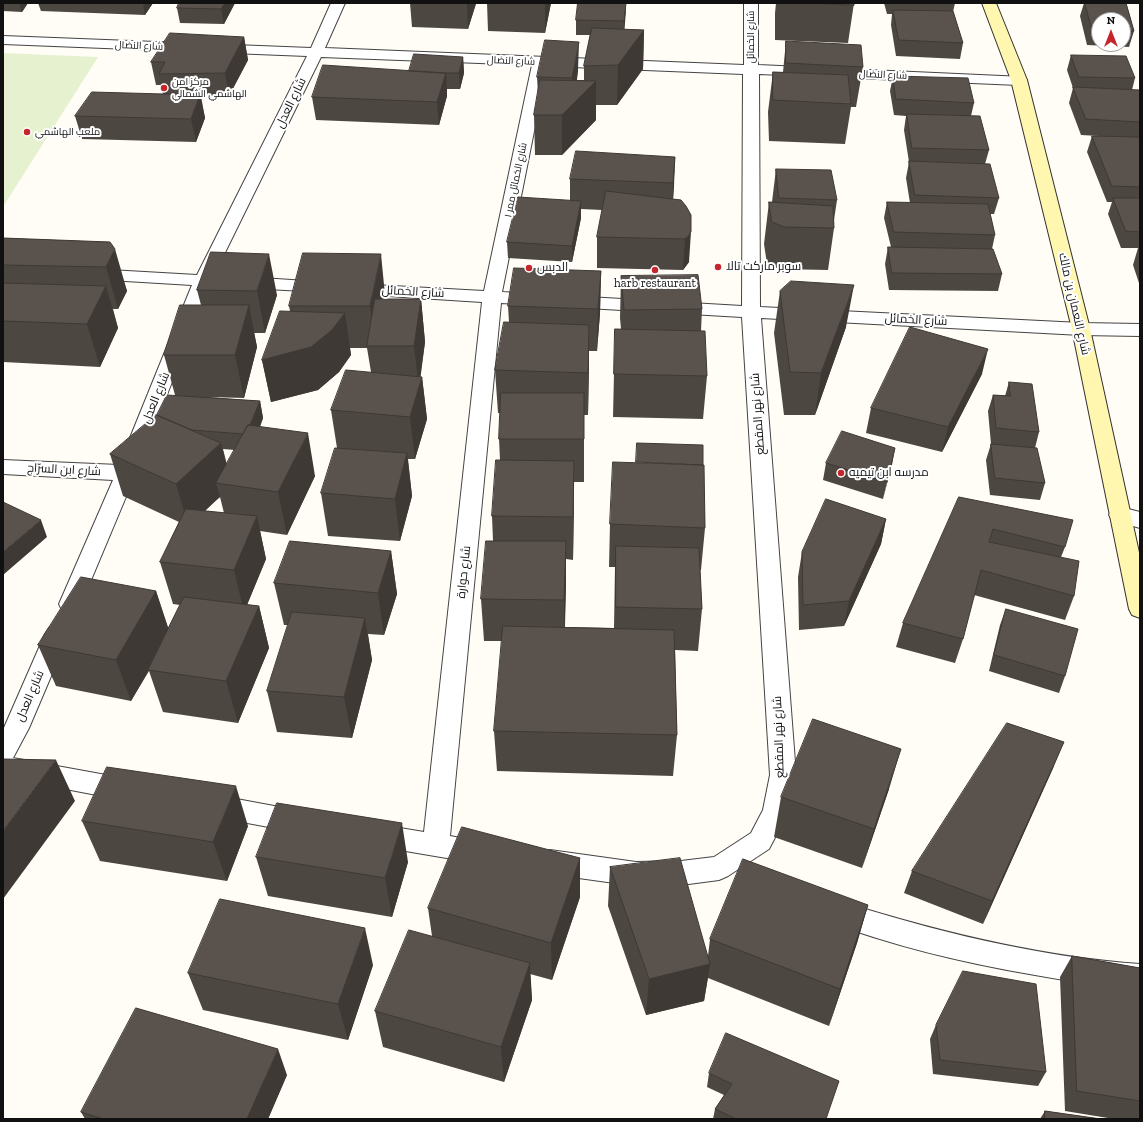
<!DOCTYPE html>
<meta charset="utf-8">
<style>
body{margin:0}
#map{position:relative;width:1143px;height:1122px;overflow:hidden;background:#fffdf5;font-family:"Zilla Slab",serif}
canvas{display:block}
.frame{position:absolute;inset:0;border:4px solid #111;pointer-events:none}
.north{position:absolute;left:1091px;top:12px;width:40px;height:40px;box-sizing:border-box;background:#fff;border:1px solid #a0a0a0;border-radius:50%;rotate:0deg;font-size:11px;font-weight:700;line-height:16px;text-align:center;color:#111}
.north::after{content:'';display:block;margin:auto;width:14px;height:18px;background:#c4262e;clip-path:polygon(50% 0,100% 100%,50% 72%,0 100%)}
</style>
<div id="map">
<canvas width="1143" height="1122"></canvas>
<div class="frame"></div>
<div class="north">N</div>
</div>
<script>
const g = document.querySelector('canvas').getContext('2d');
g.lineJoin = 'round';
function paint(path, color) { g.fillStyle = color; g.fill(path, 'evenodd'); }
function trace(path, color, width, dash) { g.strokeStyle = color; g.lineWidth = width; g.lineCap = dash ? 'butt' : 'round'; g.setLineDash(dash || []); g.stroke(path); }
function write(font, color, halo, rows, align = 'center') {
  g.font = font + ' "Zilla Slab",Cairo,serif'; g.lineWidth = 4; g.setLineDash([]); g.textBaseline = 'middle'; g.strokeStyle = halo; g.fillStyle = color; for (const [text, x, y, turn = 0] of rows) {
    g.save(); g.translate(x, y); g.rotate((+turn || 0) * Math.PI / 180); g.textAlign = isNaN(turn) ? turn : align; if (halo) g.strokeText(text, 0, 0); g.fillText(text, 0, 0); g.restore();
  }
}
const pitch = new Path2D(`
 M3 53 98 57 3 207Z`);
const street = new Path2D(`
 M331 3H345L325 48 744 65V3H758V65L1024 77 1027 80 1024 83 1019 85 759 74 760 307 1081 323 1140 324V336L1081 335 761 318 796 775 789 811 769 849 728 876 719 880 681 885 636 886 550 874 541 870 537 862 541 854 550 850 636 862 681 861 714 857 751 833 763 810 770 775 742 317 501 303 450 836 482 842 491 845 495 853 491 861 482 864 376 846 367 843 363 835 367 827 376 824 424 832 482 302 356 294 350 293 347 289 350 285 356 284 484 291 532 65 321 57 214 275 323 282 329 283 332 287 329 291 323 292 210 286 136 473 81 604 78 610 70 613 62 610 59 604 113 480 3 474V460L119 465 192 285 92 279 86 278 83 274 86 270 92 269 197 275 307 56 3 44V36L311 48ZM547 66 743 74 742 306 502 292Z
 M1120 507 1140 512V528L1112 520 1109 515 1112 510Z
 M57 625 65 628 69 634 29 728 13 758 128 779 137 782 141 790 137 798 128 801 3 777V730L45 634 49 628Z
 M215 795 301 811 310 814 314 822 310 830 301 833 215 817 206 814 202 806 206 798Z
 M836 900C934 931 1037 957 1140 964V990C1105 987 1069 981 1035 975 964 963 894 946 826 921L822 912 826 903Z`);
const secondary = new Path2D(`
 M982 3H996L1027 80 1090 329 1140 557V618L1132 615 1129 609 1072 329 1011 80Z`);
const wall = new Path2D(`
 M3 3H28L22 12 3 11Z
 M38 3H153L145 15 41 11Z
 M235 3 224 24 180 23 177 8Z
 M410 3H476V4L468 29 412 27Z
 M487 3H551L545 33 488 31Z
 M578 3H626L624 29 644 30 643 69 617 105H596V120L562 155H535L534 115 538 93 537 77 578 70 577 80H584V66L590 35H576V20Z
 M776 3H854L848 43 775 40V13Z
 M884 3H955L953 12 963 43 960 59 896 56 891 25 892 14H887Z
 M1084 3H1126L1134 31 1129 47 1087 45 1080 16ZM1099 20H1123V44H1099Z
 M244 37 248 60 229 96H201L205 118 196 142 82 139 75 116 163 94 161 85H156L151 62Z
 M786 41 863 67 856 107H851L845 144 769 141 768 112 773 72H783Z
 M1071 55 1135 78 1132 90H1140V248H1121L1108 214 1112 202H1107L1087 152 1092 136H1099L1081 135 1069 103 1073 88 1067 70Z
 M463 57 464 73 460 89H447V96L439 125 316 120 312 97 409 71Z
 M893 76 974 103 971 116 989 150 985 164 999 198 994 214H990L995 235 992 249 1002 274 998 291 889 290 885 264 888 247H891L884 218 887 202 910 203 906 178 909 162 904 130 906 116 894 115 890 91Z
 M675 157 673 199 681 200 689 262 683 270 597 268V237L602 210 581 209V218L572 262 508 258 507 242 570 201V179Z
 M776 169 837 200 834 220V228L828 270 779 269 767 264 764 244 769 202H772Z
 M3 238 110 242 127 291 118 309H113L118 328 100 367 3 362Z
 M1138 248H1140V286L1133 265Z
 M211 252 277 295 265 333H254L257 347 244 398 207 397 260 401 263 418 260 427 315 476 287 535 260 531 266 559 247 605 259 606 269 648 238 723 163 712 149 671 131 701 56 686 38 645 156 591 168 629 180 605 173 604 160 562 179 522 123 496 110 454 157 415 175 395 164 355 201 305 197 290ZM223 449 235 450 227 465ZM220 497 224 513 205 511 216 500Z
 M601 271 600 313 597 351H589L588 415H584V482H574L573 560 566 559V584L565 627 614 628 615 567H609L610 524 703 465 705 528 701 570H700L702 609 698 651 675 650 677 735 673 776 497 771 494 731 502 641H484L481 599 493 541 492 516 500 460 499 439 500 413H498L495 370 509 322 508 306Z
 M621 276 702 309 701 331 707 376 703 419 613 417 615 329H621L620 318Z
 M780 291 846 327 815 415H784L774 333Z
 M385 295V299H421L425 342 420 377H422L427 419 415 459H408L412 496 400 541 328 536 321 493 337 448 331 410 371 372 367 348H350L351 355 339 372 318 390 271 402 262 360 290 311 289 306Z
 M982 374 942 452 866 433 871 408Z
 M1009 382 1039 432 1035 448 1045 483 1040 500 990 495 986 460 991 444 988 411 993 395 1005 396Z
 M895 448 883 499 823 480 826 463Z
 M959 497 1065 547 1061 557 1074 596 1065 620 974 595 963 639 955 663 896 647 903 623Z
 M886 519 881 544 844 626 799 630 798 577 802 552Z
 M391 551 397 594 384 635 368 634 372 660 352 738 277 732 267 691 288 625H284L274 583Z
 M1006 609 1065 676 1059 693 989 671 1000 625Z
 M1054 766 983 924 904 893 912 871Z
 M889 789 862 868 774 837 781 797Z
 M82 821 248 826 227 881 100 861Z
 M256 857 408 862 392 917 268 896Z
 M580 858V897L552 980 530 974 532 1000 504 1082 383 1047 375 1011 432 936 428 908Z
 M610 867 708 956 710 939 868 905 857 943 829 1026 708 978 704 1001 646 1015 608 906Z
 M1072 956 1140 968V1119H1114L1065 1111 1060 977Z
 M373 965 348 1040 203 1010 188 973Z
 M936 1025 1046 1072 1038 1086 933 1074 930 1039Z
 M709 1073 826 1119H713L715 1109 724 1095 707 1087Z
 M287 1075 268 1119H85L81 1112Z
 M1045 1111 1101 1119H1040Z`);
const shadedWall = new Path2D(`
 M19 3H28L22 12Z
 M143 3H153L145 15Z
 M225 3H235L224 24 221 9Z
 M467 3H476L468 29Z
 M545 3H551L545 33Z
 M626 3V10L624 36V21Z
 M644 30 643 69 617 105 618 65Z
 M244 37 248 60 229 96 225 73Z
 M579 42 578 70 573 104 596 81V120L562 155V115L572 105V78Z
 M463 57 464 73 460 89 459 73Z
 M446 73 447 96 439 125 437 102Z
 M200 95 205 118 196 142 191 119Z
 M675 157 674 187 672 213 673 183Z
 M581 201V218L572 262V246Z
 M691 232 689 262 683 270 685 239Z
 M115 249 127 291 118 309 106 267Z
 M269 254 277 295 265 333 257 291Z
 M381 254 385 295 376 346H375L370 306Z
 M601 271 600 313 597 351 598 309Z
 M854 285 846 327 815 415 821 373Z
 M106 286 118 328 100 367 87 324Z
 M421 299 425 342 419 389 414 346Z
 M249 305 257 347 244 398 235 355Z
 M345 313 351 355 339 372 318 390 271 402 262 360Z
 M589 325V367L588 415V373Z
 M988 349 982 374 942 452 948 427Z
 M422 377 427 419 415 459 410 417Z
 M260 401 263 418 250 451 247 434Z
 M308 433 315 476 287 535 278 492Z
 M221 443 232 486 216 483 220 497 188 526 176 484Z
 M895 448 892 465 883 499Z
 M407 453 412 496 400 541 395 499Z
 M574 461V503L573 560V517Z
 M257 516 266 559 244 612 234 570Z
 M886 519 881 544 844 626 849 601Z
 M41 520 47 537 3 575V552Z
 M566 541V584L564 642V600Z
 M391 551 397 594 384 635 378 593Z
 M156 591 170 633 131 701 116 660Z
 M259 606 269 648 238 723 226 681Z
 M365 618 372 660 352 738 344 697Z
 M1064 742 1054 766 983 924 992 901Z
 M901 749 889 789 862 868 874 829Z
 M56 760 75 801 3 899V831Z
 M236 786 248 826 227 881 213 842Z
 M402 823 408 862 392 917 385 878Z
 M580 858V897L552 980 551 943Z
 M868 905 857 943 829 1026 840 989Z
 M365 928 373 965 348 1040 338 1004Z
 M530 963 532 1000 504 1082 501 1047Z
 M710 964 704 1001 646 1015 649 979Z
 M278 1049 287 1075 268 1119H247Z`);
const building = new Path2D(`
 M179 3H225L221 9 177 8Z
 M578 3H626L624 21 576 20Z
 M814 3H854V5Z
 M1085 3H1126L1134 31H1123V20H1099V30L1092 29Z
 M893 10 953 11 963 43 899 40Z
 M592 28 644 30 618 65 584 66Z
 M170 33 244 37 225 73 159 74 165 62H151Z
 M545 40 579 42 572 78 537 77Z
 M786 41 861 45 863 67 786 63Z
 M414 54 463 57 459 73H442L409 71Z
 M1071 55 1126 56 1135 78 1079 77Z
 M323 65 446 73 437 102 312 97Z
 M773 72 848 75 851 104 773 100Z
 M893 76 968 78 974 103 896 99Z
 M540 80 596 81 562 115H534Z
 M1073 87 1140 90V122L1086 119Z
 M92 92 200 95 191 119 75 116Z
 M907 114 980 116 989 150 912 148Z
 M1092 136 1140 137V187L1112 186Z
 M576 151 675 157 673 183 570 179Z
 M909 161 990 164 999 198 915 195Z
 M776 169 831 170 837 200 779 198Z
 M606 191 681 200 686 206 691 215V232L685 239 597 237Z
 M518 197 581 201 572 246 507 242Z
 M1113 198H1140V232L1126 231Z
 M769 202 833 206 834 228 784 227 772 222Z
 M887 202 988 204 995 235 894 232Z
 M3 238 110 242 115 249 106 267 3 265Z
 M888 247 993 249 1002 274 892 273Z
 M211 252 269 254 257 291 197 290Z
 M303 253 381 254 370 306H289Z
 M514 268 601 271 598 309 508 306Z
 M698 275 702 309 624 310 621 276Z
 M791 281 854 285 821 373 790 372 780 291Z
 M3 283 106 286 87 324 3 321Z
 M375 299H421L414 346H367Z
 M180 305H249L235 355H164Z
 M280 311 345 313 332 330 311 347 262 360Z
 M504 322 589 325 588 373 495 370Z
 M910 327 988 349 948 427 871 408Z
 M615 329 705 331 707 376 614 374Z
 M346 370 422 377 410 417 331 410Z
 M1009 382 1032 384 1039 432 996 428 993 395 1010 396Z
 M501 393H584V439H499Z
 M167 395 260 401 250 425H248L243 434 192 430 157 415Z
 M156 415 221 443 176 484 110 454Z
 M248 425 308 433 278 492 216 483Z
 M842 431 895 448 887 482 826 463Z
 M637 443 703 445V465L636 462Z
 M991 444 1037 448 1045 483 995 478Z
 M335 448 407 453 395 499 321 493Z
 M496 460 574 461 573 517 492 516Z
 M613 462 704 465 705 528 610 524Z
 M959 497 1073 520 1065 547 993 529 989 542 1079 561 1074 596 981 570 963 639 903 623Z
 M826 499 886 519 849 601 803 605 802 552Z
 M3 502 41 520 3 552Z
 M186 509 257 516 234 570 160 562Z
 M290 541 391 551 378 593 274 583Z
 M486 541H566L564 600 481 599Z
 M616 546 699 548 702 609 616 607Z
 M81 577 156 591 116 660 38 645Z
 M184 597 259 606 226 681 148 670Z
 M1006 609 1078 629 1065 676 994 655Z
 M292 612 365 618 344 697 267 691Z
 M503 626 674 630 677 735 494 731Z
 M813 719 901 749 874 829 781 797Z
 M1007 723 1064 742 992 901 912 871Z
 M3 759 56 760 3 831Z
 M107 767 236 786 213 842 82 821Z
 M277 803 402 823 385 878 256 857Z
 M462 827 580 858 551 943 428 908Z
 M680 858 710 964 649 979 610 867Z
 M743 859 868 905 840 989 710 939Z
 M220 899 365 928 338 1004 188 973Z
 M409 930 530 963 501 1047 375 1011Z
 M1072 956 1140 968V1101L1077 1091Z
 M963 971 1036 984 1046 1072 940 1060 936 1025Z
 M136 1008 278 1049 247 1119H103L81 1112Z
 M726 1033 839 1081 826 1119H736L715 1109 732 1084 709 1073Z
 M1045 1111 1101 1119H1045Z`);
const markers = [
 [164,88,4,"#c4262e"],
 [27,132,4,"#c4262e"],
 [718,267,4,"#c4262e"],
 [529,268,4,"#c4262e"],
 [655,270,4,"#c4262e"],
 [841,473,4,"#c4262e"]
];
const farStreetnames = [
 ["شارع الخمائل",751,37,-90],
 ["شارع النضال",139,46,2],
 ["شارع النضال",511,61,2],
 ["شارع النضال",883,75,2],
 ["شارع الخمائل ممر ١",516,180,-78]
];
const farPoinames = [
 ["مركز امن",172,82],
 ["الهاشمي الشمالي",172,94],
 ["ملعب الهاشمي",35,132]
];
const streetNames = [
 ["شارع العدل",291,103,-64],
 ["شارع الخمائل",413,292,3],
 ["شارع النعمان بن مالك",1074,304,77],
 ["شارع الخمائل",916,320,3],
 ["شارع العدل",156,398,-68],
 ["شارع نهر المقطع",758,414,-94],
 ["شارع ابن السرّاج",64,470,3],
 ["شارع حوارة",464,572,-84],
 ["شارع العدل",30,696,-67],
 ["شارع نهر المقطع",779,737,-92]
];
const poiNames = [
 ["سوبر ماركت تالا",726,267],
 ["الدبس",537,268],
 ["harb restaurant",655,284,"center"],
 ["مدرسه ابن تيميه",849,473]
];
paint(pitch, '#e6f2cf');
trace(street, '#444', 2);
trace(secondary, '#333', 2);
paint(street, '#fff');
paint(secondary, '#fff6b0');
paint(wall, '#4d4742');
paint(shadedWall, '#3f3936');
paint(building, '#5a524d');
trace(building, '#3f3936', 1);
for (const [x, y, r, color] of markers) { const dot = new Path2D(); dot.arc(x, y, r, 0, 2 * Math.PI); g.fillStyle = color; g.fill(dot); trace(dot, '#fff', 1.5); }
write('10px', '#111', '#fff', farStreetnames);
write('10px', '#111', '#fff', farPoinames, 'left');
write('12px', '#111', '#fff', streetNames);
write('12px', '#111', '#fff', poiNames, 'left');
</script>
